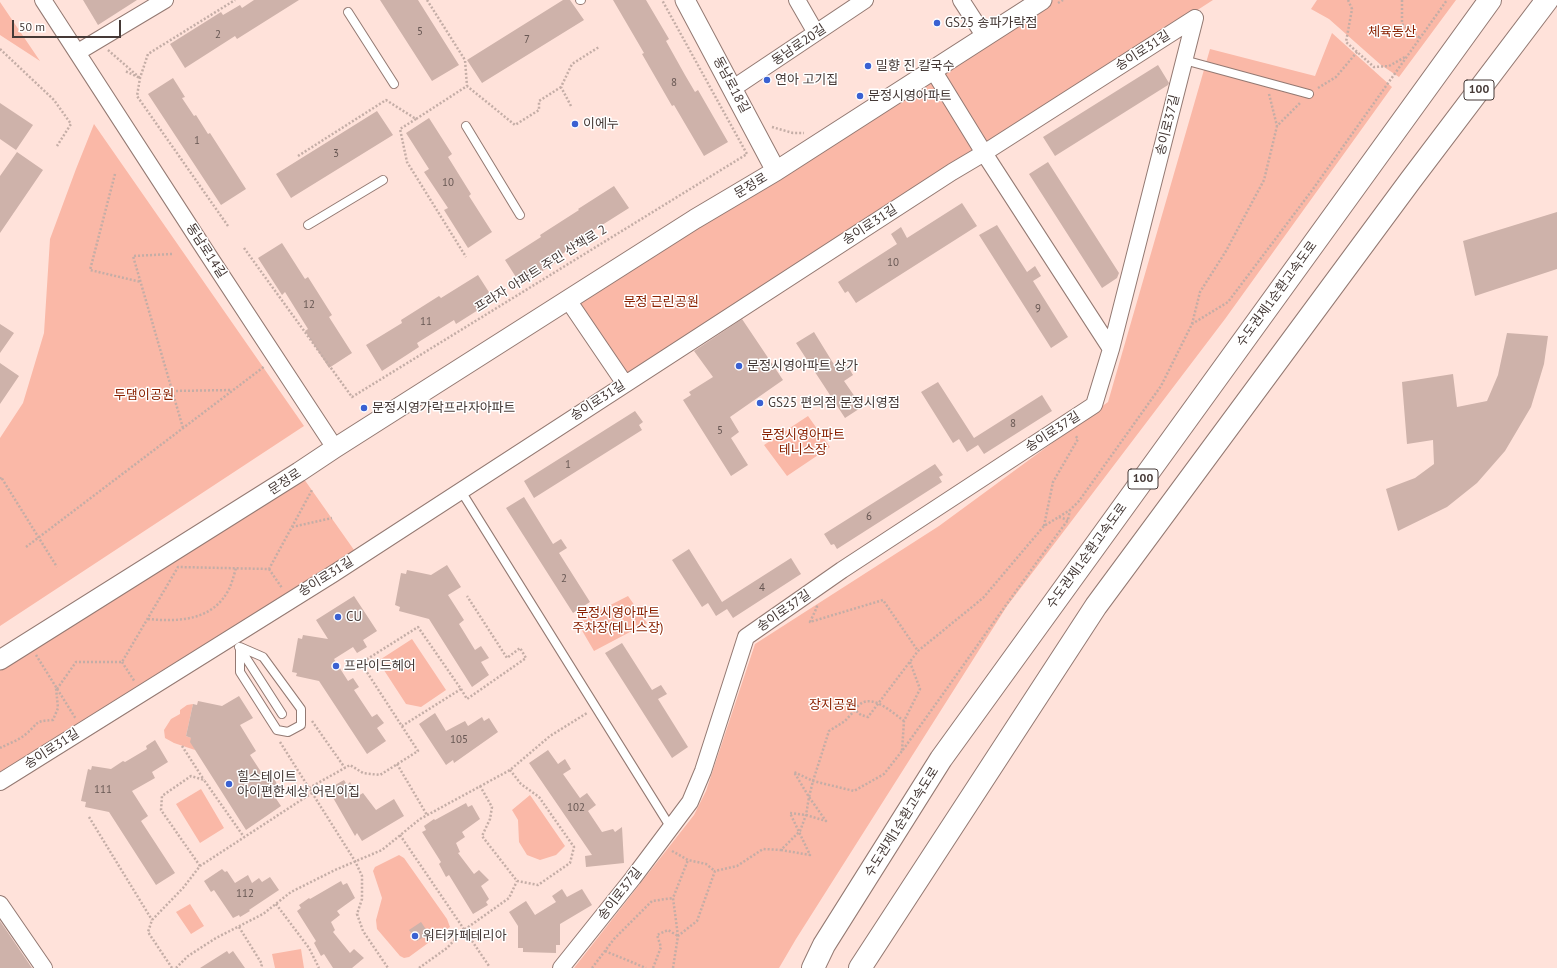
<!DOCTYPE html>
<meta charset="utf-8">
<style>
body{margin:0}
#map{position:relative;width:1557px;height:968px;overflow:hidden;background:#ffe2da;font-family:"PT Sans",sans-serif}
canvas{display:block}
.scale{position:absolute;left:12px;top:20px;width:109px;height:18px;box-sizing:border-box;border:2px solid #453936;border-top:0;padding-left:5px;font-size:12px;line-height:14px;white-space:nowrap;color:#453936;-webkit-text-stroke:3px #fff;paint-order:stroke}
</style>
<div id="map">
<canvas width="1557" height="968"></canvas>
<div class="scale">50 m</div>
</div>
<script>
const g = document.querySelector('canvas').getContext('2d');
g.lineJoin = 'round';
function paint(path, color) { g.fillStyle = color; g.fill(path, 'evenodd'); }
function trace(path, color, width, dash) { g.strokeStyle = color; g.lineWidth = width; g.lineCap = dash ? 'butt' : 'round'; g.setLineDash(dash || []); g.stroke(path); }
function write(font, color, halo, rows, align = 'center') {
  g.font = font + ' "PT Sans","Noto Sans KR",sans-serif'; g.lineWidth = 3; g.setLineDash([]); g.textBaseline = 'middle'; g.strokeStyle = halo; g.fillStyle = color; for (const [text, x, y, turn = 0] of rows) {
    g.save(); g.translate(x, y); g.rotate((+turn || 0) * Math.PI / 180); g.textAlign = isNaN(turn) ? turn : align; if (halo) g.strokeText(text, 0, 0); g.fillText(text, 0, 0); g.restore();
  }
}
const green = new Path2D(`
 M1053 0H1213L627 378 575 304Z
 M1317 0H1456L1399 77 1381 65 1329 19 1311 9Z
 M0 2 40 61 0 35Z
 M1332 33 1392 87 1225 319 1007 606 796 939 779 968H574L694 815 706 791 755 644 939 526 1108 402 1210 49 1315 76Z
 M94 124 304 426 0 626V438L23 403 44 333 50 239 76 169Z
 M808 416 830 447 787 476 764 445Z
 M299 472 359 557 0 782V660Z
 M628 596 647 623 594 651 577 622Z
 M412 639 446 690 421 707 406 704 378 661Z
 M193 704 186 736 191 738 195 750 174 743 165 738 164 730 171 719 180 714V710L187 705Z
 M201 789 224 828 200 843 176 804Z
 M530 795 565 846 556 855 540 860 527 855 519 842 518 820 512 810Z
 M399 855 404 858 447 919 450 927 409 957 404 958 400 956 377 929 376 920 382 898 373 871 375 867Z
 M190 904 204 926 191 934 176 912Z
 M301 949 304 968H275L272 954Z`);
const building = new Path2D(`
 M83 0H137L98 25Z
 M254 0H299L237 39 235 36 185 68 170 44 221 12 223 15 240 5 242 8Z
 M380 0H418L459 65 432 81Z
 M563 0H570L584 20 482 83 467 60Z
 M613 0H646L669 39 666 41 685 75 695 92 698 90 728 142 704 156 674 105 672 106 642 54 644 53Z
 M1158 65 1169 83 1168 85 1055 156 1043 137Z
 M173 78 185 97 182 98 194 116 196 115 208 134 210 133 246 189 221 205 148 94Z
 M0 103 33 125 16 150 0 139Z
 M377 111 393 135 291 198 276 174Z
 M429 118 452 154 448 157 471 194 469 196 492 232 468 248 444 210 448 208 424 172 429 169 406 133Z
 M17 152 43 170 0 233V176Z
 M1048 162 1119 273 1117 278 1102 288 1029 174Z
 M614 186 629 208 591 232 593 234 556 258 558 261 521 285 505 260 541 237 540 235 579 210 578 209Z
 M962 203 977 226 856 303 848 291 845 293 838 282 897 244 891 234 901 227 907 238Z
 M1557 212V269L1475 296 1463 241Z
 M997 225 1027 272 1035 266 1041 276 1033 281 1068 337 1051 348 979 235Z
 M282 243 305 279 308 277 332 315 329 317 352 353 329 368 305 331 308 329 285 292 282 295 258 258Z
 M478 275 494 300 456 324 454 320 417 343 419 347 382 371 366 345 402 323 401 320 439 296 441 298Z
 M742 319 783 380 730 417 739 432 731 438 748 465 731 476 683 400 691 395 689 392 713 377 694 351Z
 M0 324 14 333 0 353Z
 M814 332 838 371 847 365 853 375 844 381 862 407 845 418 796 343Z
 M1507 333 1548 336 1544 364 1531 407 1505 451 1477 483 1447 507 1398 531 1386 489 1415 478 1434 464 1433 440 1407 444 1402 382 1453 374 1457 407 1487 401 1498 375Z
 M0 363 19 376 0 404Z
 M938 382 974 438 1042 395 1052 411 984 454 978 445 967 452 959 439 953 443 921 392Z
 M635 411 643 422 639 425 642 430 534 498 524 481Z
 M935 464 943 475 939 477 942 482 837 549 834 544 831 545 824 534Z
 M524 497 553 544 561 539 567 548 559 553 590 602 573 613 506 508Z
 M689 549 722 602 791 558 801 574 733 618 727 609 716 616 708 603 702 607 672 560Z
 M447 565 461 587 448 595 464 620 459 624 475 650 481 646 489 658 481 662 489 675 472 687 429 619 399 611 400 607 395 605 401 573 406 574 407 570 431 575Z
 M354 596 377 631 363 640 367 647 357 653 353 647 334 659 348 681 353 678 359 687 354 690 372 717 377 714 384 723 377 728 386 741 367 754 319 681 296 676 297 673 292 672 298 638 302 639 303 635 328 639 316 620Z
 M622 643 652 690 661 685 667 694 658 699 688 747 672 758 605 653Z
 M239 696 253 718 240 725 256 751 250 755 267 781 273 777 280 789 273 794 281 806 246 830 190 742 191 738 186 736 193 704 197 705 198 701 222 706Z
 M435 713 446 731 465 721 468 726 482 717 484 721 489 718 498 732 454 763 453 760 446 765 419 724Z
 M155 740 168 762 152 772 155 778 132 791 148 816 141 821 175 873 156 885 109 812 85 807 86 802 81 801 88 769 91 770 92 766 111 769 123 761 125 762 147 749 146 746Z
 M548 750 558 764 565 759 571 769 563 774 580 798 587 793 596 805 588 811 602 832 613 829 615 832 622 827 624 863 586 867 585 856 592 855 529 763Z
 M344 780 347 785 350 782 358 796 363 793 376 810 394 799 404 816 362 841 357 833 355 836 328 789Z
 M466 803 468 807 472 805 480 819 462 832 465 837 456 843 460 852 458 853 474 874 479 870 489 880 481 886 489 899 486 902 488 905 473 914 449 875 446 877 439 864 441 862 422 832 426 830 424 826 434 819 435 820Z
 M222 869 225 872 227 871 235 883 248 875 252 883 259 878 262 882 270 877 279 890 249 910 250 911 240 917 239 915 233 918 214 890 211 892 204 881Z
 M341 881 343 885 347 883 355 898 337 911 340 915 331 922 335 930 333 932 350 953 354 949 364 958 352 968H333L324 954 321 956 314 943 316 941 297 911 301 908 299 905 309 898 310 899Z
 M562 889 567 897 582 889 592 905 560 924V945H556V953L523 952V948H518V926L509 912 526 901 535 915 556 902 552 896Z
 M0 921 32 968H0Z
 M421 922 429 934 417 941 409 930Z
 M227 951 229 954 233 951 245 968H200Z`);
const path = new Path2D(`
 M427 0 465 60 467 86
 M1348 0 1352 9 1346 42 1374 67 1389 66 1405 57
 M1402 0V24L1420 38
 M1058 3 1063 0
 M0 49 54 100 71 124 57 146
 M108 50 140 78 125 71
 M1318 88 1336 77 1357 52
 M1269 94 1277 126
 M571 106 561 87 572 64 599 47
 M416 119 400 129 407 162 466 257
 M772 127 793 133H804
 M298 156 386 100 416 119 467 86 515 125 539 110V101L561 87
 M115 174 90 270 141 282
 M228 226 137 96 140 78 148 54 235 0
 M244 248 352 397 747 154 662 0
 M172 254 133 256 183 428
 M1192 324 1200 292 1226 251 1264 180 1277 126 1300 103
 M172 391 232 390
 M0 479 1 477 57 567
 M1059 517 1068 520
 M1044 526 1053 482 1078 439 1075 435
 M292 527 332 518
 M26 547 265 366
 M269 569 282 588
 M816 606 817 607 810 622 883 600 918 651
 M148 619C178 622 213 621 229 589 232 583 234 575 236 568
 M36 655 76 719
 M122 662 135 682
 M910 662 920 689 904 721 902 751C958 674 1011 596 1068 520L1070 510
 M57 689 76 662H122L178 567 269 569 312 490
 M461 689 467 699 526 658 520 648 507 658 467 596
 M855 710C868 689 890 711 904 721
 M312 721 345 768
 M280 742 355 861 362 876V899L357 914 363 931 388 968
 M182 746 204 780
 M0 748C8 744 19 740 26 734 39 723 34 721 53 720L58 708 56 688
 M397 764 427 815
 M480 786 492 807 490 819 482 836 517 881 538 885 570 863 574 847 539 797 521 784 510 770
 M309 788 350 765 363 773 380 775 418 751 361 663 418 627 461 689 402 726
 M89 817 152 920
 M400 835 489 966
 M781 850 810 855 790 813 806 815 826 821 809 797 794 772 813 781 854 791 884 774 902 751
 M672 851 688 860 706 864 715 871
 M200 866 161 810 162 796 191 776 204 780 244 837
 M276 904 309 948 319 968
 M239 927 262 964 261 968
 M678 936 673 898 688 860
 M605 951 646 968
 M172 968 148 932 152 920 183 888 200 866 312 793
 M176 968 188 956 216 938 263 914 291 892 335 870 382 850 420 819 510 770 550 736 587 713
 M419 968 447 948 464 930 509 898 517 881
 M592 968 614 939 652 901 673 898
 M653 968 661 947 657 935 668 930 678 936
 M673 968 678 936 697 921 715 871 737 866 763 849 781 850 800 831 806 815 809 797 813 781 829 731 845 721 855 710 861 715 868 717 918 651 983 598 1044 526 1070 510 1079 501 1161 386 1192 324 1228 302 1313 189 1447 0`);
const service = new Path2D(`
 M580 0H581
 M348 12 394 84
 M1184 60 1309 94
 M466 126 520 215
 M308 225 383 180
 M461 491 671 828
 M239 647 282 714
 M240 647 263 657 301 709V725L288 732 277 730 240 672Z`);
const minor = new Path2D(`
 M43 0 205 250 335 448
 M797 0 816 33
 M961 0 985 37
 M78 52 165 0
 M933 70 984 153 1111 349
 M732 89 865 0
 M568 300 625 384
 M0 782 333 574 952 172 984 153 1195 18
 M0 904 44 968
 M561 968 633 878 690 802 703 771 746 637 842 570 1094 405 1111 349 1195 18`);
const tertiary = new Path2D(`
 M685 0 776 171
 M0 660 299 472 335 448 695 219 776 171 1042 0`);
const motorway = new Path2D(`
 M813 968 824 945 941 759 1490 0
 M860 968 1096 606 1410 181 1547 0`);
const markers = [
 [937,23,4,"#3a61d2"],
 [868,66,4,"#3a61d2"],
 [767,80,4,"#3a61d2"],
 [860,96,4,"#3a61d2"],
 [575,124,4,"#3a61d2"],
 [739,366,4,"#3a61d2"],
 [760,403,4,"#3a61d2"],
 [364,408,4,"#3a61d2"],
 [338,617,4,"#3a61d2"],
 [336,666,4,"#3a61d2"],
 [229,784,4,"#3a61d2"],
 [415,936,4,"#3a61d2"]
];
const numberNames = [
 ["5",420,32],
 ["2",218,35],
 ["7",527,40],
 ["8",674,83],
 ["1",197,141],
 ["3",336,154],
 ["10",448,183],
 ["10",893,263],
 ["12",309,305],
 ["9",1038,309],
 ["11",426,322],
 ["8",1013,424],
 ["5",720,431],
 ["1",568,465],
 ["6",869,517],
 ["2",564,579],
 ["4",762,588],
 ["105",459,740],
 ["111",103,790],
 ["102",576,808],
 ["112",245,894]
];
const shields = [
 [1479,90,30],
 [1143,479,30]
];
const shieldNames = [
 ["100",1479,90],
 ["100",1143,479]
];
const poiNames = [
 ["GS25 송파가락점",945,23],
 ["밀향 진 칼국수",876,66],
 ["연아 고기집",775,80],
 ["문정시영아파트",868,96],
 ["이에누",583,124],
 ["문정시영아파트 상가",747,366],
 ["GS25 편의점 문정시영점",768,403],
 ["문정시영가락프라자아파트",372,408],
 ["CU",346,617],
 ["프라이드헤어",344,666],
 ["힐스테이트",237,777],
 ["아이편한세상 어린이집",237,792],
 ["워터카페테리아",423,936]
];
const parkNames = [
 ["체육동산",1392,32],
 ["문정 근린공원",661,302],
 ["두댐이공원",144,395],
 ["문정시영아파트",803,435],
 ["테니스장",803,450],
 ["문정시영아파트",618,613],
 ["주차장(테니스장)",618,628],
 ["장지공원",833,705]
];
const streetNames = [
 ["동남로20길",799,45,-34],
 ["송이로31길",1143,51,-33],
 ["동남로18길",731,85,62],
 ["송이로37길",1168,125,-76],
 ["문정로",751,186,-31],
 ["송이로31길",870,225,-33],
 ["동남로14길",206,251,57],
 ["프라자 아파트 주민 산책로 2",541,269,-32],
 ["수도권제1순환고속도로",1277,294,-54],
 ["송이로31길",598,401,-33],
 ["송이로37길",1053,432,-33],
 ["문정로",285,482,-33],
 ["수도권제1순환고속도로",1087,556,-54],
 ["송이로31길",326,577,-32],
 ["송이로37길",784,611,-35],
 ["송이로31길",52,749,-33],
 ["수도권제1순환고속도로",902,822,-58],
 ["송이로37길",620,894,-52]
];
paint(green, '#fab8a7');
paint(building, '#ceb2aa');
trace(service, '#937972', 10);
trace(minor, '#937972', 18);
trace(tertiary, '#937972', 21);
trace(motorway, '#937972', 24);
trace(path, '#c4ada6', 2.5, [2, 2]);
trace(service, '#fff', 8);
trace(minor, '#fff', 16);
trace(tertiary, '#fff', 19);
trace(motorway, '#fff', 22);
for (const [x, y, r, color] of markers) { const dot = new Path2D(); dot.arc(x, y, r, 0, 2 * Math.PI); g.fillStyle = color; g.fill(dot); trace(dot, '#fff', 1.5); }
write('11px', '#675753', null, numberNames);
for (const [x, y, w] of shields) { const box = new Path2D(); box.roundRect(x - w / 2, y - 10, w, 20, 3); g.fillStyle = '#fff'; g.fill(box); trace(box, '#453936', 1); }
write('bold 12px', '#453936', null, shieldNames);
write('13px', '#453936', '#fff', poiNames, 'left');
write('13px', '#8a2101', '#fff', parkNames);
write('13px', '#453936', '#fff', streetNames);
</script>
